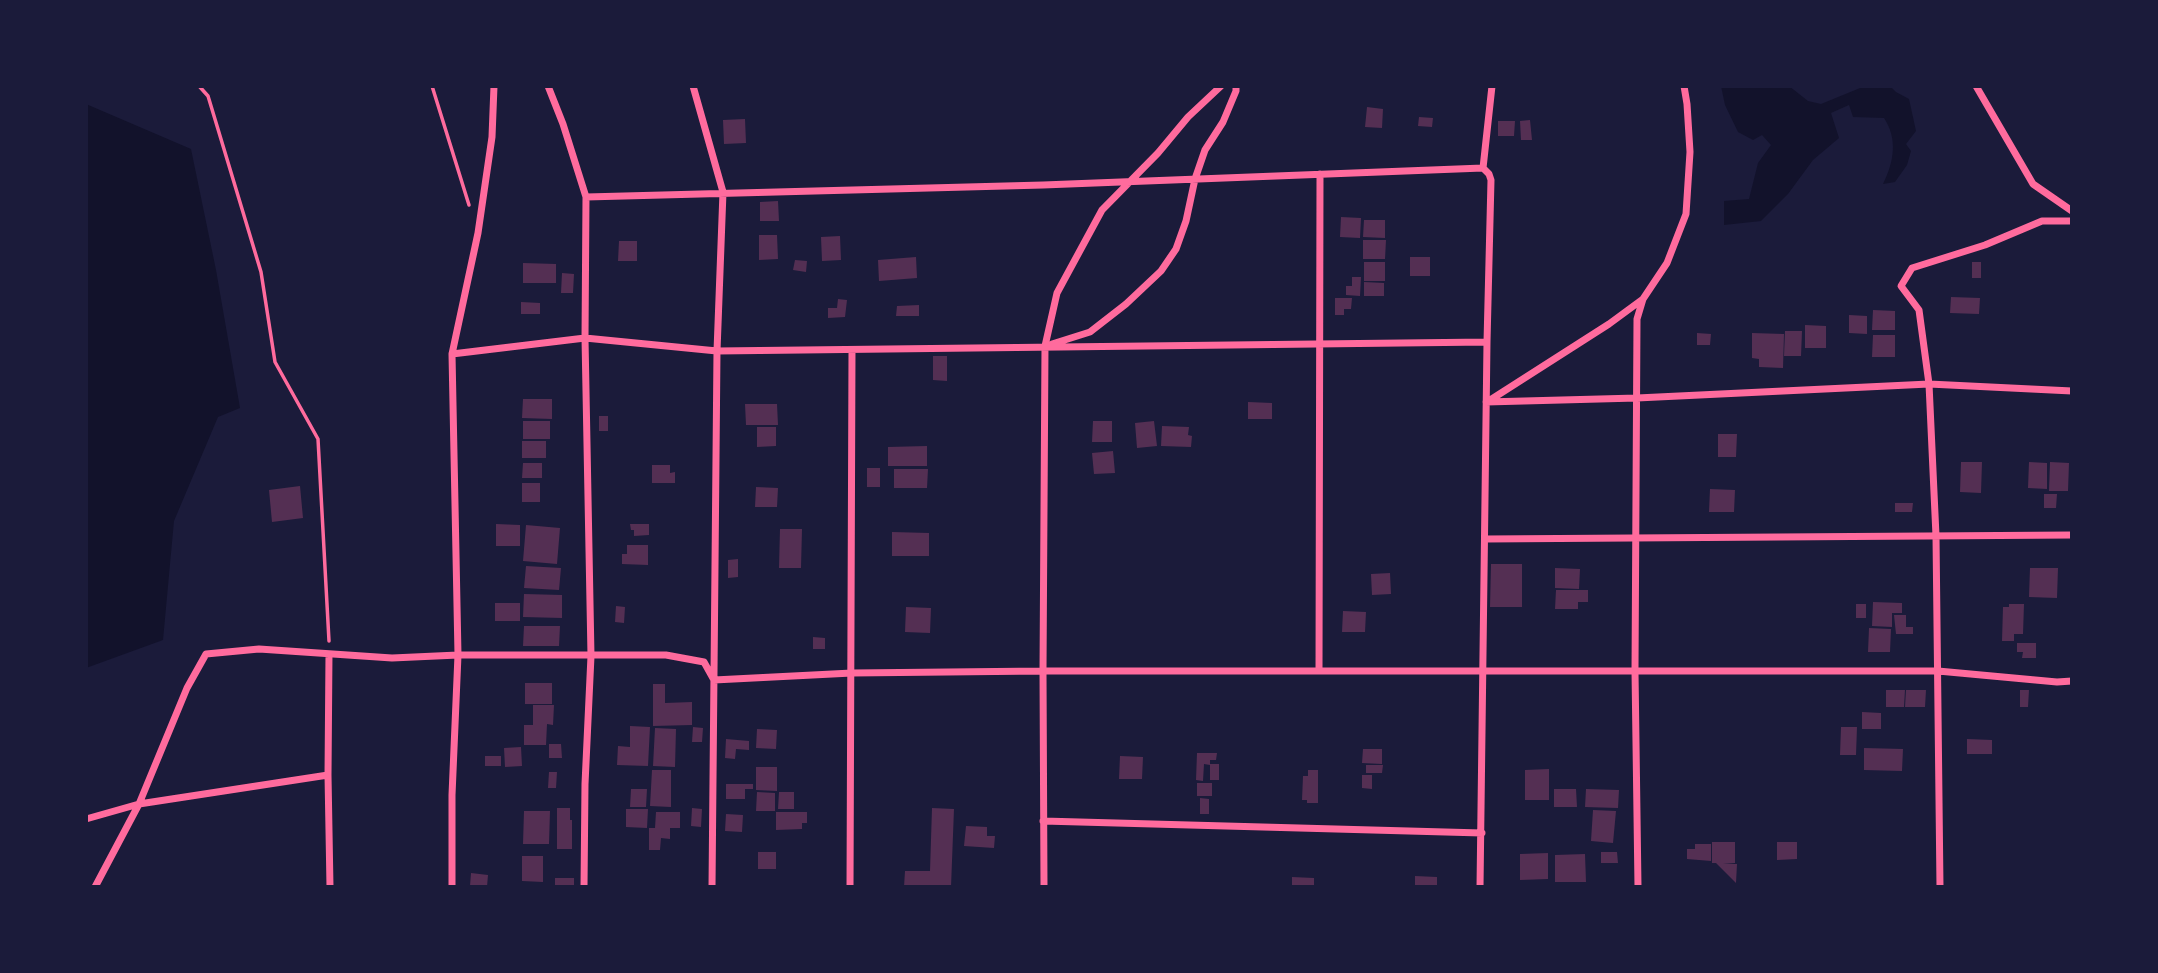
<!DOCTYPE html>
<style>
body{margin:0}
#map{position:relative;width:2158px;height:973px;overflow:hidden;background:#1b1b3a;font-family:Montserrat,sans-serif}
canvas{display:block}
.frame{position:absolute;inset:0;border:88px solid #1b1b3a;pointer-events:none}
</style>
<div id="map">
<canvas width="2158" height="973"></canvas>
<div class="frame"></div>
</div>
<script>
const g = document.querySelector('canvas').getContext('2d');
g.lineJoin = 'round';
function paint(path, color) { g.fillStyle = color; g.fill(path, 'evenodd'); }
function trace(path, color, width, dash) { g.strokeStyle = color; g.lineWidth = width; g.lineCap = dash ? 'butt' : 'round'; g.setLineDash(dash || []); g.stroke(path); }
const water = new Path2D(`
 M1721 86H1789L1808 101 1821 104 1865 86H1890L1896 92 1909 99 1916 131 1906 144 1911 151 1907 165 1895 182 1883 184C1894 162 1898 139 1884 118L1853 117 1849 105 1831 113 1839 138 1813 160 1788 194 1761 221 1724 225V201L1749 199 1758 163 1771 145 1762 135 1753 140 1738 132 1725 105Z
 M86 104 191 149 216 270 240 408 218 417 174 521 163 640 86 668Z`);
const building = new Path2D(`
 M1367 107 1383 109 1382 128 1365 127Z
 M1419 117 1433 118 1432 127 1418 126Z
 M745 119 746 143 724 144 723 120Z
 M1530 120 1532 140H1521L1520 121Z
 M1498 121H1515L1514 136H1498Z
 M778 201 779 221H760V202Z
 M1341 217 1361 218 1360 238 1340 237Z
 M1364 220H1385V238L1363 237Z
 M759 235H777L778 259 759 260Z
 M840 236 841 260 822 261 821 237Z
 M1363 240H1386L1385 259H1363Z
 M619 241H637V261H618Z
 M916 257 917 278 879 281 878 260Z
 M1410 257H1430V276H1410Z
 M795 260 807 261 806 272 793 270Z
 M1364 262H1385V281H1364Z
 M1972 262H1981V278H1972Z
 M523 263 556 264V283H523Z
 M562 273 574 274 573 293H561Z
 M1352 277H1361L1360 296 1346 295V286H1352Z
 M1364 282 1384 283V296H1364Z
 M1951 297 1980 298 1979 314 1950 313Z
 M1335 298H1352L1351 309H1344V315H1335Z
 M838 299 847 300 845 317 828 318V308H837Z
 M521 302 540 303V314H521Z
 M919 305V316H896L897 306Z
 M1873 310 1895 311V330H1872Z
 M1849 315 1867 316V334L1849 333Z
 M1805 325 1826 326V348H1805Z
 M1785 331H1802L1801 356H1784Z
 M1697 333 1711 334 1710 345H1697Z
 M1752 333 1784 334 1783 368 1759 367V359L1752 358Z
 M1873 335H1895V357H1872Z
 M933 356H947V381L933 380Z
 M523 399H552V419L522 418Z
 M1248 402 1272 403V419H1248Z
 M745 404H777L778 425H746Z
 M599 416H608V431H599Z
 M523 421H550V439H523Z
 M1093 421H1112V442H1092Z
 M1154 421 1157 446 1137 448 1135 423Z
 M1162 426 1189 427 1188 435 1192 436 1191 447 1161 446Z
 M757 427H776V446L757 447Z
 M1718 434H1737L1736 457H1718Z
 M522 441H546V458H522Z
 M927 446V466H888V447Z
 M1113 451 1115 473 1094 474 1092 453Z
 M1961 462H1982L1981 493 1960 492Z
 M2029 462 2047 463V489L2028 488Z
 M2050 462 2069 463 2068 491H2049Z
 M523 463H542V478H522Z
 M652 465H670V473L675 472V483H652Z
 M867 468H880V487H867Z
 M894 469H928L927 488H894Z
 M522 483H540V502H522Z
 M300 486 303 518 272 522 269 490Z
 M756 487 778 488 777 507H755Z
 M1710 489 1735 490 1734 512H1709Z
 M2044 494H2057L2056 508H2044Z
 M1895 503H1913L1912 512H1895Z
 M496 524 520 525V546H496Z
 M630 524H649V535L634 536V530H631Z
 M526 525 560 528 557 564 523 561Z
 M780 529H802L801 568H779Z
 M892 532 929 533V556H892Z
 M627 545H648V565L622 564V554H627Z
 M738 559V577L728 578V560Z
 M1491 564H1522V607H1490Z
 M526 566 561 568 559 590 524 588Z
 M1555 568 1580 569 1579 589 1555 588Z
 M2030 568H2058L2057 598 2029 597Z
 M1390 573 1391 594 1372 595 1371 574Z
 M1556 590H1588V602H1578V609H1555Z
 M524 594 562 595V618L523 617Z
 M1873 602 1902 603V613H1892V627L1872 626Z
 M495 603H520V621H495Z
 M1856 604H1866V618H1856Z
 M2009 604H2024L2023 634H2014V641H2002L2003 607H2009Z
 M616 606 625 607 624 623 615 622Z
 M906 607 931 608 930 633 905 632Z
 M1343 611 1366 612 1365 632H1342Z
 M1894 615H1906V627H1913V634H1896Z
 M524 626H560L559 646H523Z
 M1869 628 1891 629 1890 652H1868Z
 M813 637 825 638V649H813Z
 M2017 643H2036V658H2022L2023 652H2017Z
 M525 683H552V704H525Z
 M653 684H665V703L692 702V725L653 726Z
 M1886 690H1905L1904 707H1886Z
 M1906 690H1926L1925 707H1905Z
 M2020 690H2029L2028 707H2020Z
 M533 705H554L553 725 547 724 546 745H524V725H533Z
 M1862 712 1881 713V729H1862Z
 M630 726 650 727 648 766 617 765 618 746 630 747Z
 M693 727 703 728 702 742H692Z
 M1841 727H1857L1856 755H1840Z
 M655 728 676 729 675 767 653 766Z
 M757 729 777 730 776 749 756 748Z
 M726 739 749 741V750L736 749 735 759 725 758Z
 M1967 739 1992 740V754H1967Z
 M549 744H561L562 758H549Z
 M521 747 522 766 505 767 504 748Z
 M1864 748 1903 749 1902 771 1864 770Z
 M1363 749H1382V764L1362 763Z
 M1197 753H1217L1216 760H1210V765L1204 764 1203 781 1196 780Z
 M485 756H501V766H485Z
 M1120 756 1143 757 1142 779H1119Z
 M1210 764H1219V780H1210Z
 M1366 765H1383L1382 773H1366Z
 M756 767H777V791L756 790Z
 M1549 769V800H1525V770Z
 M652 770H671V807L650 806Z
 M1308 770H1318V803H1307V800H1302L1303 776H1308Z
 M549 772H557L556 788H548Z
 M1362 775H1372V789L1362 788Z
 M1197 783H1212V796H1197Z
 M726 784H753V789H745V799H726Z
 M631 789H647L646 807H630Z
 M1554 789H1576L1577 807H1554Z
 M1586 789 1619 790 1618 808 1585 807Z
 M757 792 775 793V811H756Z
 M779 792H794V809H778Z
 M1200 798 1209 799V814H1200Z
 M557 808H570V820H572V849H557Z
 M692 808 702 809 701 827 691 826Z
 M932 808 954 809 951 887H904L905 871H930Z
 M626 809H648L647 828 626 827Z
 M1593 810 1616 811 1613 843 1591 841Z
 M524 811H550L549 844H523Z
 M656 812H680V828H670V839L661 838 660 850H649V828H655Z
 M776 812H807V823H802V829L776 830Z
 M726 814 743 815 742 832 725 831Z
 M966 826 987 827V836H995L994 848 964 846Z
 M1712 842H1735V863L1723 864H1737L1736 883 1716 863H1712Z
 M1777 842H1797V859L1777 860Z
 M1695 844H1711V861L1687 859V849H1695Z
 M758 852H776V869H758Z
 M1601 852H1617L1618 863H1601Z
 M1548 853V879L1520 880V854Z
 M1585 854 1586 882H1555V855Z
 M522 856H543V882L522 881Z
 M471 873 488 875 487 887 470 886Z
 M1415 876 1437 877V887H1415Z
 M1292 877 1314 878V887H1292Z
 M555 878H574V887H555Z`);
const path = new Path2D(`
 M199 86 208 96 261 272 275 362 318 439 329 641
 M432 86 469 205`);
const minor = new Path2D(`
 M548 86 563 124 586 197
 M693 86 723 192 717 351 712 887
 M1976 86 2033 184 2072 211
 M1483 168 1492 86
 M1052 344 1090 332 1126 304 1161 271 1176 249 1186 221 1195 179 1205 150 1223 122 1236 91V86
 M452 354 585 338 717 351 1487 342
 M1486 402 1637 398 1929 384 2072 391
 M1487 402 1609 324 1643 299
 M1485 539 2072 535
 M329 654 328 775 330 887
 M1319 671 1320 174
 M86 819 139 804 328 775
 M1043 821 1482 833
 M95 887 139 804 187 688 206 654 259 649 392 658 458 655H666L704 662 714 680 852 673 1043 671H1938L2057 682 2072 681
 M452 887V795L458 655 452 354 478 233 492 137 494 86
 M584 887 585 784 591 656 585 338 586 197 1043 185 1483 168 1489 174 1491 180 1487 342 1480 887
 M850 887 852 350
 M1044 887 1043 671 1045 346 1057 293 1102 210 1158 153 1188 117 1221 86
 M1638 887 1635 671 1637 319 1643 299 1667 263 1686 214 1690 152 1687 104 1684 86
 M1940 887 1936 536 1929 384 1919 310 1901 286 1912 268 1985 245 2042 221H2072`);
paint(water, '#12122b');
paint(building, '#542f53');
trace(path, '#ff6b9d', 3.5);
trace(minor, '#ff6b9d', 7);
</script>
